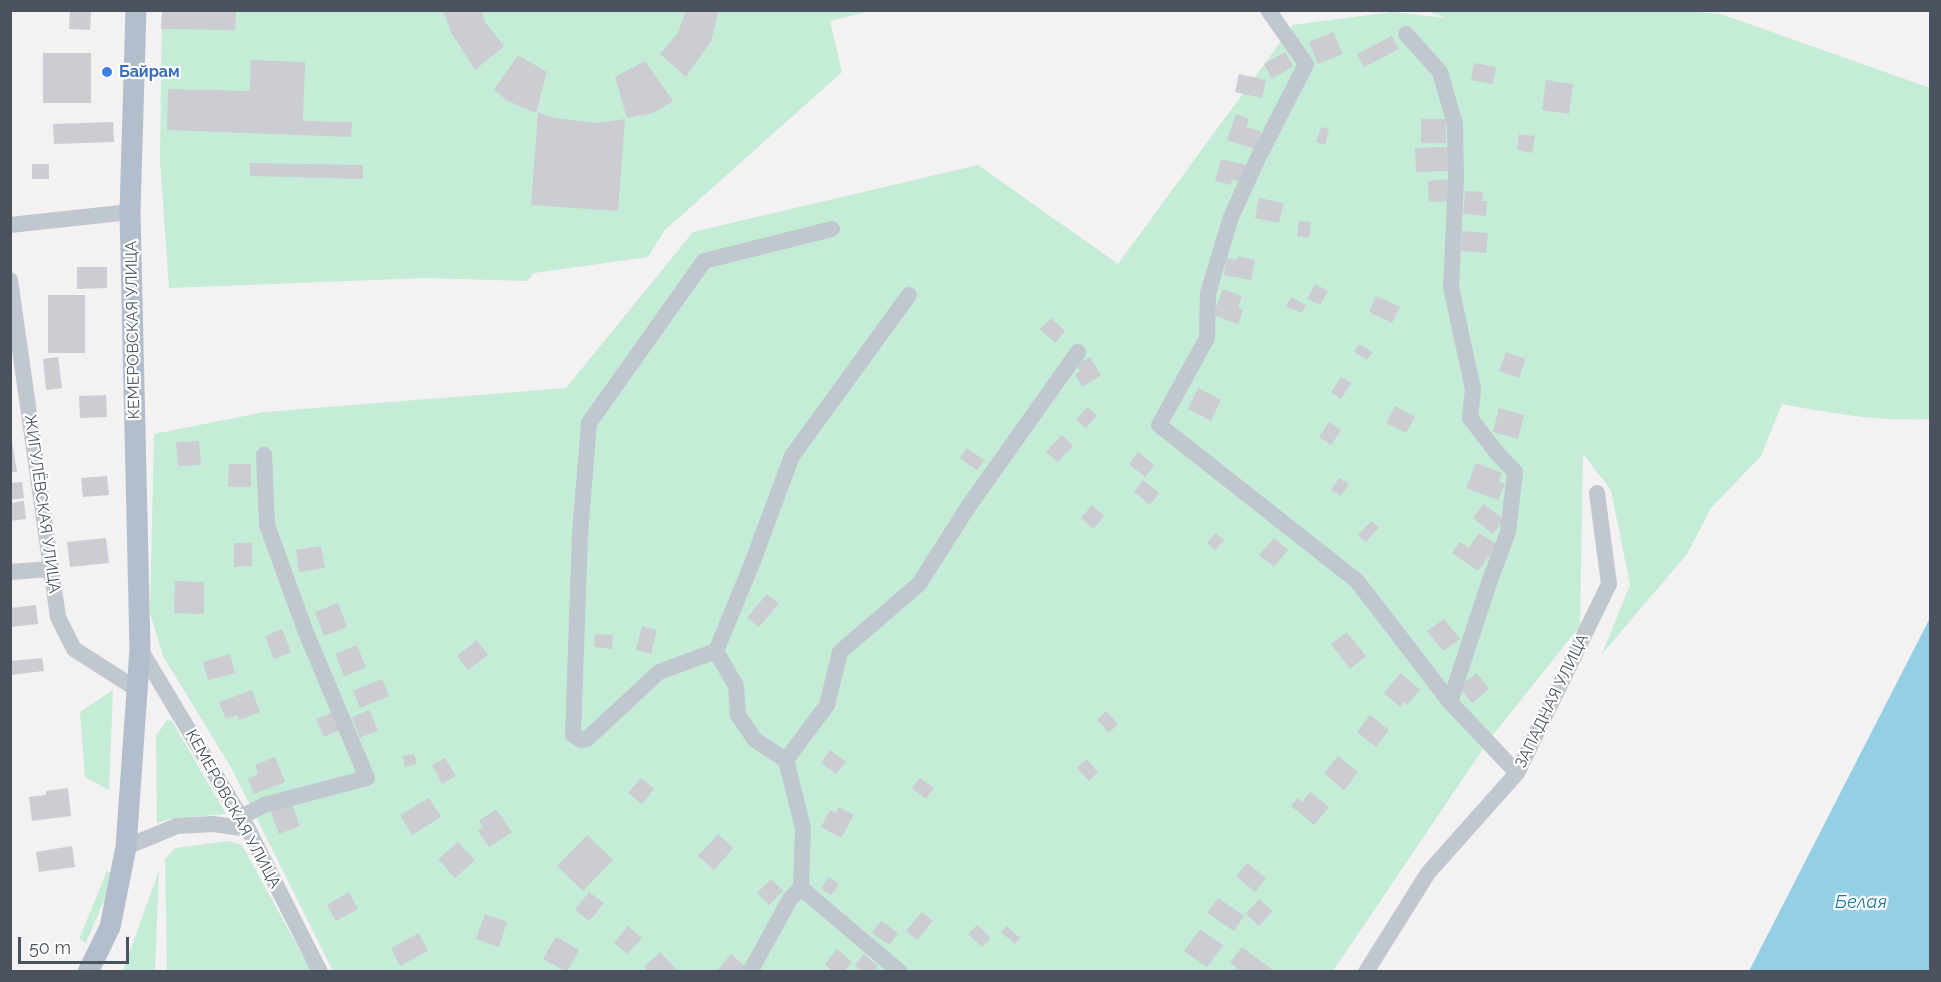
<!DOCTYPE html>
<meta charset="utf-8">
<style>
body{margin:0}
#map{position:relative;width:1941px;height:982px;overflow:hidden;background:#f3f1f1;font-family:Raleway,sans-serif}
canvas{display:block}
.frame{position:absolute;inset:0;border:12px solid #4a535d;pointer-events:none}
.scale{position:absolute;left:18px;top:937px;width:111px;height:27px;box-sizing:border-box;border:3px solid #4a535d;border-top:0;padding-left:8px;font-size:18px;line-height:21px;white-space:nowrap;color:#4a535d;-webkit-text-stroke:4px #fff;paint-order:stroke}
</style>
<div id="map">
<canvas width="1941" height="982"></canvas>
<div class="frame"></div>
<div class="scale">50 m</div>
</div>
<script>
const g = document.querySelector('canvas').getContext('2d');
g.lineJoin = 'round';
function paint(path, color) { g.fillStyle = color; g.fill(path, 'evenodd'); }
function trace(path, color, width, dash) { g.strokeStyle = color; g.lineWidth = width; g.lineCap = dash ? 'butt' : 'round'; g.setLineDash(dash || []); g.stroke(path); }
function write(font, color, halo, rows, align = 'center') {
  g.font = font + ' Raleway,sans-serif'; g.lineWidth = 4.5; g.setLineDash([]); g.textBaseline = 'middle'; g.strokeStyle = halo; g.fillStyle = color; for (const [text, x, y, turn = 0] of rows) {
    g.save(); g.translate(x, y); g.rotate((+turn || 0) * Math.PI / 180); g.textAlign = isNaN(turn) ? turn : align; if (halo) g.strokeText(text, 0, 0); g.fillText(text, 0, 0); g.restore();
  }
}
const green = new Path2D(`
 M1425 10 1688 11 1721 14 1930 88V419C1881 422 1830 413 1782 404L1761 456 1711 508 1687 554 1602 654 1630 585 1611 490 1583 454 1580 626 1489 740 1333 971H333L232 769 163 656 150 613 154 434 265 412 566 388 693 232 978 165 1118 264 1293 25 1392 12 1446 18Z
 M162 11H870L830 21 842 72 664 231 648 257 534 273 527 281 425 278 169 288 160 161Z
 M113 690 109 790 85 777 80 712Z
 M167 720 172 721 226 814 169 819 157 823 156 736Z
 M228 841 242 845 311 971H167L165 859 175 848Z
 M159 870 155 971H123Z
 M107 871 115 874 86 943 79 939Z`);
const water = new Path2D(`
 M1930 618V971H1749Z`);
const building = new Path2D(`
 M70 10H91L90 30 69 29Z
 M162 10H236L235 30 161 29Z
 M443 10H481L485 22 504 46 475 70 451 32Z
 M686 10H719L711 41 686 77 660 54 678 33Z
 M1333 32 1343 54 1318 64 1309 42Z
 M1392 36 1399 49 1364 67 1357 54Z
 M1285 52 1293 66 1272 79 1264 64Z
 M43 53H91V103H43Z
 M518 55 547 72 536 113 508 101 494 90Z
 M251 60 305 62 303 121 352 122 351 137 167 130 168 89 250 91Z
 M645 61 673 101 653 113 627 118 615 77Z
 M1474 63 1496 67 1493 84 1471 80Z
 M1239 74 1266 80 1262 98 1235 92Z
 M1546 80 1573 84 1569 114 1542 110Z
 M538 112 554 118 597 123 625 119 618 211 531 205Z
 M1236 114 1249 119 1246 127 1261 131 1255 149 1227 140Z
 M1421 119H1446V143H1421Z
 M113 122 114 142 54 144 53 124Z
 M1321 127 1329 129 1325 145 1316 142Z
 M1519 134 1535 136 1532 153 1517 150Z
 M1448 147 1449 171 1416 172 1415 148Z
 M1221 159 1246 165 1242 182 1232 180 1231 185 1215 181Z
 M250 163 363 165V179L250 176Z
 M32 164H49V179H32Z
 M1450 179 1451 201 1429 202 1428 181Z
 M1465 191 1483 192 1482 201H1487L1486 216 1463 214Z
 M1259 198 1284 203 1279 223 1255 218Z
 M1299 221 1311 222 1309 238 1297 236Z
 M1462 231 1488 233 1486 253 1461 251Z
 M1238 256 1255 260 1251 280 1224 275 1227 258 1237 260Z
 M77 267H107V288L77 289Z
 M1315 284 1328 291 1320 305 1307 299Z
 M1223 289 1242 296 1238 308 1243 310 1238 324 1213 315Z
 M48 295H85V353H48Z
 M1376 296 1400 307 1392 323 1369 312Z
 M1291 297 1306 305 1302 313 1286 306Z
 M1051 318 1065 331 1055 343 1040 329Z
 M1359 344 1372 352 1367 360 1354 352Z
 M1506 352 1526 359 1519 378 1499 371Z
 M58 357 62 388 46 390 43 359Z
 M1090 357 1101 375 1082 387 1075 374 1080 371 1076 365Z
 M1341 377 1351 383 1341 399 1331 392Z
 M1198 388 1221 400 1211 421 1188 409Z
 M106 395 107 417 80 418 79 396Z
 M1395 406 1415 417 1406 433 1386 423Z
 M1087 407 1097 415 1086 428 1076 420Z
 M1499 408 1524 415 1518 439 1493 432Z
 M1329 422 1341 430 1331 445 1319 437Z
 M10 430 17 472H10Z
 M1062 435 1073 446 1058 462 1046 452Z
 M199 441 201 465 178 466 176 442Z
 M967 448 984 460 977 470 960 458Z
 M1138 452 1154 465 1145 477 1129 464Z
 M1476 463 1502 473 1499 482 1505 484 1498 500 1466 488Z
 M229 464H251V487H228Z
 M107 476 109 495 83 497 81 478Z
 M1339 478 1349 484 1341 496 1331 490Z
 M1143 480 1159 493 1150 505 1134 492Z
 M22 482 24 498 10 500V483Z
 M24 501 26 519 10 521V503Z
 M1483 504 1504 519 1493 534 1473 518Z
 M1092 505 1104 516 1093 529 1081 518Z
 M1371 521 1379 527 1366 542 1358 535Z
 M1215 533 1224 540 1215 550 1207 543Z
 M1479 533 1497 545 1478 571 1452 553 1460 542 1469 548Z
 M106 538 109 563 70 567 67 542Z
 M1274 538 1288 550 1274 567 1259 555Z
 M234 543H252V566L234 567Z
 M321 546 325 568 299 572 296 550Z
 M175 581 204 582V614L174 613Z
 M767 594 779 603 759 627 747 618Z
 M338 603 347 627 324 636 315 612Z
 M36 605 38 624 10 627V608Z
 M1444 619 1460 639 1443 651 1427 631Z
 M642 626 657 630 651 654 636 650Z
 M282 629 291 652 274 659 265 636Z
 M1347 632 1366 656 1350 669 1331 644Z
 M595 634 613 635 612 649 594 647Z
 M477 640 488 655 468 670 457 656Z
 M357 645 366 668 344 676 335 654Z
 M230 654 235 673 208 680 203 662Z
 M42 658 44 671 10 675V661Z
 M1401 673 1420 690 1407 705 1404 702 1400 707 1384 693Z
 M1477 673 1489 689 1472 703 1459 687Z
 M382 679 389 696 360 708 353 691Z
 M252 690 260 712 239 720 237 715 226 719 219 702Z
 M369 710 378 730 360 738 352 717Z
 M1106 711 1118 724 1109 733 1097 720Z
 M333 712 340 730 324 737 316 719Z
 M1370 715 1389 730 1376 747 1357 732Z
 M830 750 846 762 836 774 821 763Z
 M414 754 417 764 405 767 403 756Z
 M1338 756 1358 772 1344 790 1324 773Z
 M275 757 285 782 254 794 248 779 258 774 255 765Z
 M445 758 456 776 442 784 432 765Z
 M1087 759 1098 772 1089 781 1077 768Z
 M641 778 654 789 642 804 628 793Z
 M920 778 934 788 926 799 912 788Z
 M68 788 71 816 32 821 29 797 46 795V791Z
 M1310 792 1329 807 1314 825 1291 806 1298 798 1302 802Z
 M429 798 441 817 412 835 400 815Z
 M291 802 300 826 279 834 270 810Z
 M839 807 854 815 841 838 821 827 830 810 836 813Z
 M496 809 512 832 489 847 478 831 483 827 479 821Z
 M718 834 733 848 714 870 698 856Z
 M587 835 613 860 583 891 557 866Z
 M458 842 475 860 455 878 438 859Z
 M72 846 75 867 39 872 36 852Z
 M1247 863 1266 878 1255 892 1236 876Z
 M829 877 839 884 831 895 821 888Z
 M771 879 783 891 769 905 757 893Z
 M349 892 358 909 336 921 327 905Z
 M589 892 604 903 589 921 575 910Z
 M1218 898 1244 916 1234 931 1207 913Z
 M1259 899 1272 911 1259 926 1246 914Z
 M922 912 933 921 917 940 906 931Z
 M485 914 507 922 499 947 476 939Z
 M881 921 898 933 889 945 872 933Z
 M977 925 991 938 982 947 968 934Z
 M628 926 642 938 627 954 614 943Z
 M1007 926 1020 938 1015 944 1001 932Z
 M1200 929 1223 945 1207 967 1184 951Z
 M419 933 428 951 400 966 391 948Z
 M556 937 579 950 567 972 543 959Z
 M1242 947 1275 972H1234L1237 968 1230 963Z
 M837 949 852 962 843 972H833L825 964Z
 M660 952 679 972H648L644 967Z
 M731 954 747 968 744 972 717 971Z
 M864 954 878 966 873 972H862L855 965Z`);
const minor = new Path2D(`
 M1268 10 1306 64 1259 156 1231 217 1208 293 1207 338 1159 425 1357 581 1450 702 1517 773
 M1406 34 1440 72 1455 124 1456 179 1451 287 1473 389 1470 418 1498 454 1515 472 1508 532 1490 580 1450 702
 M10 225 130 212
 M10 280 58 617 74 649 138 690
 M10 572 51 569
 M140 649 248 829 320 972
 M716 651 659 672 587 739 581 740 573 735 580 534 589 423 704 261 832 229
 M786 760 755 740 738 715 736 686 716 651 753 561 792 456 909 295
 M241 817 264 805 367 778 305 630 267 525 264 455
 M126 847 177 826 213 824 248 829
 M801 888 900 972
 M750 972 790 899 801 888 803 828 786 760 827 705 840 652 919 584 968 507 1078 352
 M1366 972 1428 873 1517 773 1609 584 1597 493`);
const major = new Path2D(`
 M88 972 110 927 126 847 140 649 130 212 136 10`);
const markers = [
 [107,72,6,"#3f7fe0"]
];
const shopNames = [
 ["Байрам",119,72]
];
const streetNames = [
 ["КЕМЕРОВСКАЯ УЛИЦА",133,330,-91],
 ["ЖИГУЛЁВСКАЯ УЛИЦА",42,504,82],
 ["ЗАПАДНАЯ УЛИЦА",1552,701,-64],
 ["КЕМЕРОВСКАЯ УЛИЦА",233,809,61]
];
const waterNames = [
 ["Белая",1861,903]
];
paint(green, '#c4ecd6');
paint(water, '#95cfe5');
paint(building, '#cbcdd3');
trace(minor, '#c0c7ce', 16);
trace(major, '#b3becd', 21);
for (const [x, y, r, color] of markers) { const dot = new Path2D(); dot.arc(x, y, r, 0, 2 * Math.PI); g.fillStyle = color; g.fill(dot); trace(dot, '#fff', 2); }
write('bold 16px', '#366cbe', '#fff', shopNames, 'left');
write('16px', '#4a535d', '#fff', streetNames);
write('italic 18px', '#197ba0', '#fff', waterNames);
</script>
